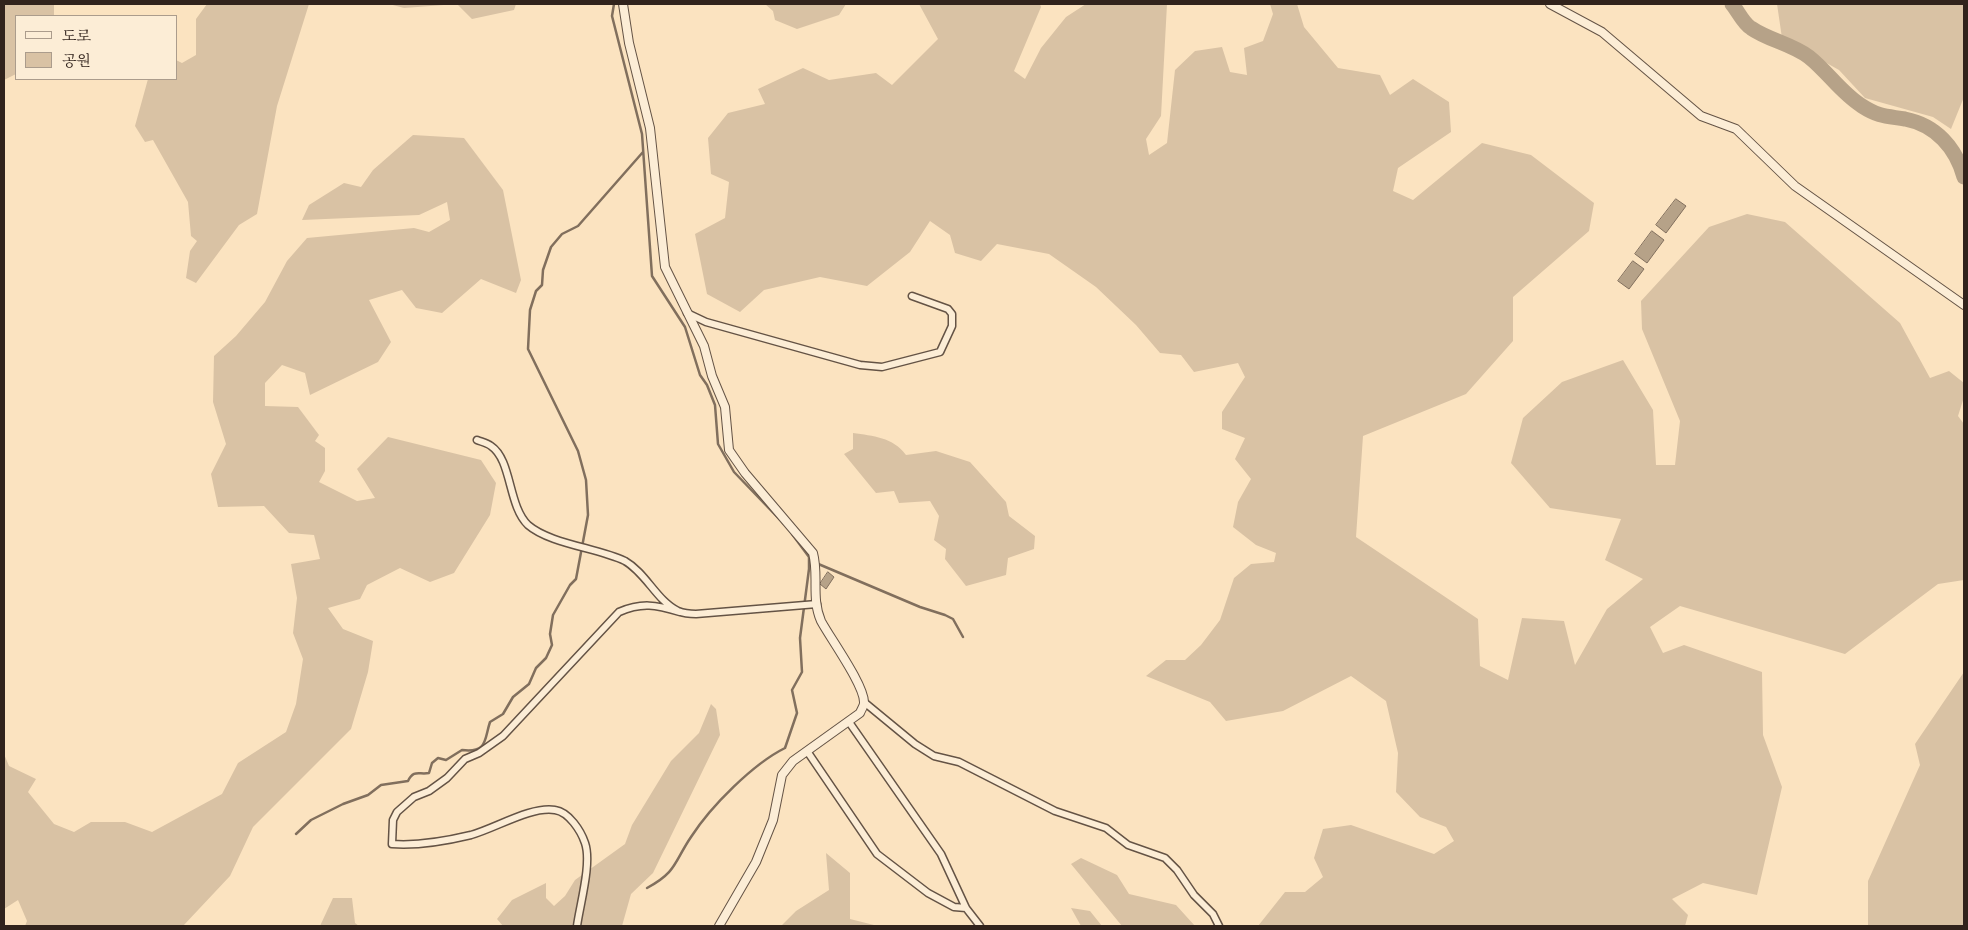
<!DOCTYPE html>
<meta charset="utf-8">
<style>
body{margin:0}
#map{position:relative;width:1968px;height:930px;overflow:hidden;background:#fbe3c0;font-family:"Libre Caslon Text","Noto Serif KR",serif}
canvas{display:block}
.frame{position:absolute;inset:0;border:5px solid #31231c;pointer-events:none}
.legend{position:absolute;left:15px;top:15px;width:162px;height:65px;box-sizing:border-box;background:#fcedd6;border:1px solid #ab9c8c;margin:0;padding:6px 9px;list-style:none;font-size:15px;color:#31231c}
.legend li{display:flex;align-items:center;gap:10px;height:25px}
.legend b{width:25px;border:1px solid #ab9c8c}
</style>
<div id="map">
<canvas width="1968" height="930"></canvas>
<div class="frame"></div>
<ul class="legend">
<li><b style="height:6px;background:#fcedd6"></b>도로</li>
<li><b style="height:14px;background:#d9c2a4"></b>공원</li>
</ul>
</div>
<script>
const g = document.querySelector('canvas').getContext('2d');
g.lineJoin = 'round';
function paint(path, color) { g.fillStyle = color; g.fill(path, 'evenodd'); }
function trace(path, color, width, dash) { g.strokeStyle = color; g.lineWidth = width; g.lineCap = dash ? 'butt' : 'round'; g.setLineDash(dash || []); g.stroke(path); }
const green = new Path2D(`
 M4 4H54V16H16V74L4 80Z
 M207 4H309L277 106 257 214 239 225 196 283 186 278 190 251 197 241 191 236 188 202 153 140 145 142 135 126 148 79H176V60L182 63 196 55V19Z
 M389 4H516L514 10 472 19 457 4 404 8Z
 M765 4H846L839 15 797 29 775 20 773 11Z
 M919 4H1040L1041 7 1014 71 1025 79 1041 48 1066 17 1086 4H1167L1161 116 1146 139 1149 155 1167 143 1175 70 1195 51 1222 47 1230 72 1247 75 1244 48 1263 41 1273 14 1270 4H1297L1304 27 1338 68 1380 75 1390 95 1413 79 1449 102 1451 132 1398 168 1393 191 1413 200 1482 143 1531 155 1594 203 1589 231 1513 297V341L1466 394 1363 436 1356 537 1478 619 1480 666 1508 680 1522 618 1564 621 1575 665 1607 609 1643 579 1605 560 1621 519 1550 508 1511 463 1523 418 1562 382 1623 360 1653 410 1656 465H1675L1680 421 1642 329 1641 301 1709 227 1747 214 1785 222 1900 323 1930 378 1949 371 1964 383V397L1958 416 1964 424V580L1938 584 1845 654 1680 606 1650 627 1663 653 1684 645 1762 672 1763 735 1782 787 1757 895 1703 883 1672 899 1688 915 1685 926H1258L1285 892H1305L1323 877 1314 858 1323 829 1351 825 1434 854 1454 841 1446 827 1420 817 1396 792 1398 753 1386 701 1351 676 1283 711 1226 721 1210 702 1146 676 1166 660H1185L1201 645 1220 620 1234 578 1251 564 1274 562 1276 553 1256 545 1233 527 1238 502 1251 479 1235 459 1245 438 1222 429V412L1245 377 1238 363 1194 372 1181 355 1160 353 1136 325 1096 287 1049 254 997 244 981 261 955 253 950 235 930 221 910 252 867 286 820 277 764 290 740 312 707 294 695 234 725 218 729 182 711 174 708 138 728 113 765 104 758 89 803 68 829 80 876 73 892 85 938 39Z
 M1777 4H1964V97L1951 129 1933 117 1865 98 1839 70 1782 38Z
 M413 135 464 138 503 190 521 280 516 293 481 279 442 313 416 308 402 290 369 300 391 342 378 362 310 395 305 373 282 365 265 383V406L298 407 319 435 315 441 325 448V471L319 482 357 501 375 498 357 469 388 437 481 460 496 483 490 515 454 573 430 582 400 568 367 585 360 599 328 608 343 629 373 641 368 672 351 729 253 827 230 876 183 926H25L27 921 18 900 4 909V754L9 766 36 779 28 792 54 824 74 832 91 822H125L152 832 222 794 238 763 286 732 296 704 303 659 293 633 297 598 291 564 320 559 314 535 289 533 264 506 218 507 211 474 226 444 213 402 214 356 236 336 265 302 287 261 307 238 414 228 429 232 450 220 447 202 419 215 302 220 309 205 344 183 361 187 373 170Z
 M853 433C873 436 893 437 906 455L936 451 970 462 1006 502 1009 516 1035 536 1034 549 1008 558 1006 575 966 586 945 559 946 549 934 540 939 516 930 501 899 503 894 491 876 493 844 454 853 449Z
 M1964 672V926H1868V881L1920 765 1915 744Z
 M711 704 716 709 720 735 653 873 631 894 622 926H503L497 919 512 900 546 883V898L554 906 565 896 575 880 625 844 632 825 671 761 699 733Z
 M826 853 850 873V919L878 926H781L796 911 829 890Z
 M1081 858 1117 875 1129 894 1176 905 1195 926H1122L1071 864Z
 M333 898H352L355 923 359 926H320Z
 M1071 908 1090 911 1102 926H1081Z`);
const water = new Path2D(`
 M1676 199 1686 206 1666 233 1656 225Z
 M1652 231 1664 240 1647 263 1635 254Z
 M1633 261 1644 269 1629 289 1618 281Z
 M828 572 834 577 826 589 820 584Z`);
const stream = new Path2D(`
 M614 4 612 16 642 134 652 276 685 327 700 375 707 385 715 405 718 444 734 472 784 524
 M816 563 920 607 945 615 953 619 963 637
 M296 834 311 820 343 804 368 795 381 785 408 781C414 769 419 775 429 773L432 763 438 758 446 760 462 750C488 753 484 740 490 722L503 714 513 697 529 684 536 668 546 658 552 645 550 634 553 615 570 585 576 579 588 515 586 480 578 451 528 349 530 310 536 291 542 285 543 270 551 247 562 234 578 226 643 152
 M647 888C677 872 674 862 691 837 711 806 753 764 785 748L797 713 792 690 802 672 800 638 809 569V557L792 534`);
const river = new Path2D(`
 M1732 4C1738 11 1743 23 1751 28 1768 40 1792 44 1809 57 1828 72 1841 93 1862 106 1879 117 1887 116 1905 119 1936 125 1956 148 1964 177`);
const minor = new Path2D(`
 M687 313 706 322 860 365 882 367 940 352 952 326V314L948 309 912 296
 M477 440C482 442 487 443 491 446 512 460 508 506 528 525 550 544 598 548 625 561 646 573 657 601 678 611 683 613 690 614 696 614L817 604
 M864 702 915 744 934 756 959 762 1055 811 1106 828 1128 845 1165 858 1177 870 1194 895 1213 914 1219 926
 M849 722 941 854 966 908 980 926
 M807 751 877 854 928 893 954 907 966 908
 M577 926C580 904 592 863 585 843 581 831 569 812 555 810 531 806 496 828 471 835 446 841 418 846 392 844L393 820 397 812 414 797 429 791 447 778 465 759 479 753 503 736 619 612C642 602 656 605 680 612`);
const tertiary = new Path2D(`
 M623 4 629 43 650 128 665 267 704 346 712 376 725 407 729 450 745 473 813 553C819 575 811 598 821 621 830 638 865 686 864 703 864 706 861 710 860 713L793 761 782 775 773 820 756 862 719 926
 M1550 4 1602 32 1701 116 1736 129 1795 186 1964 305`);
paint(green, '#d9c2a4');
paint(water, '#b6a288');
trace(water, '#816f5d', 1);
trace(stream, '#816f5d', 2.5);
trace(river, '#b6a288', 15);
trace(minor, '#645345', 9);
trace(tertiary, '#645345', 10);
trace(minor, '#fcedd6', 6);
trace(tertiary, '#fcedd6', 8);
</script>
